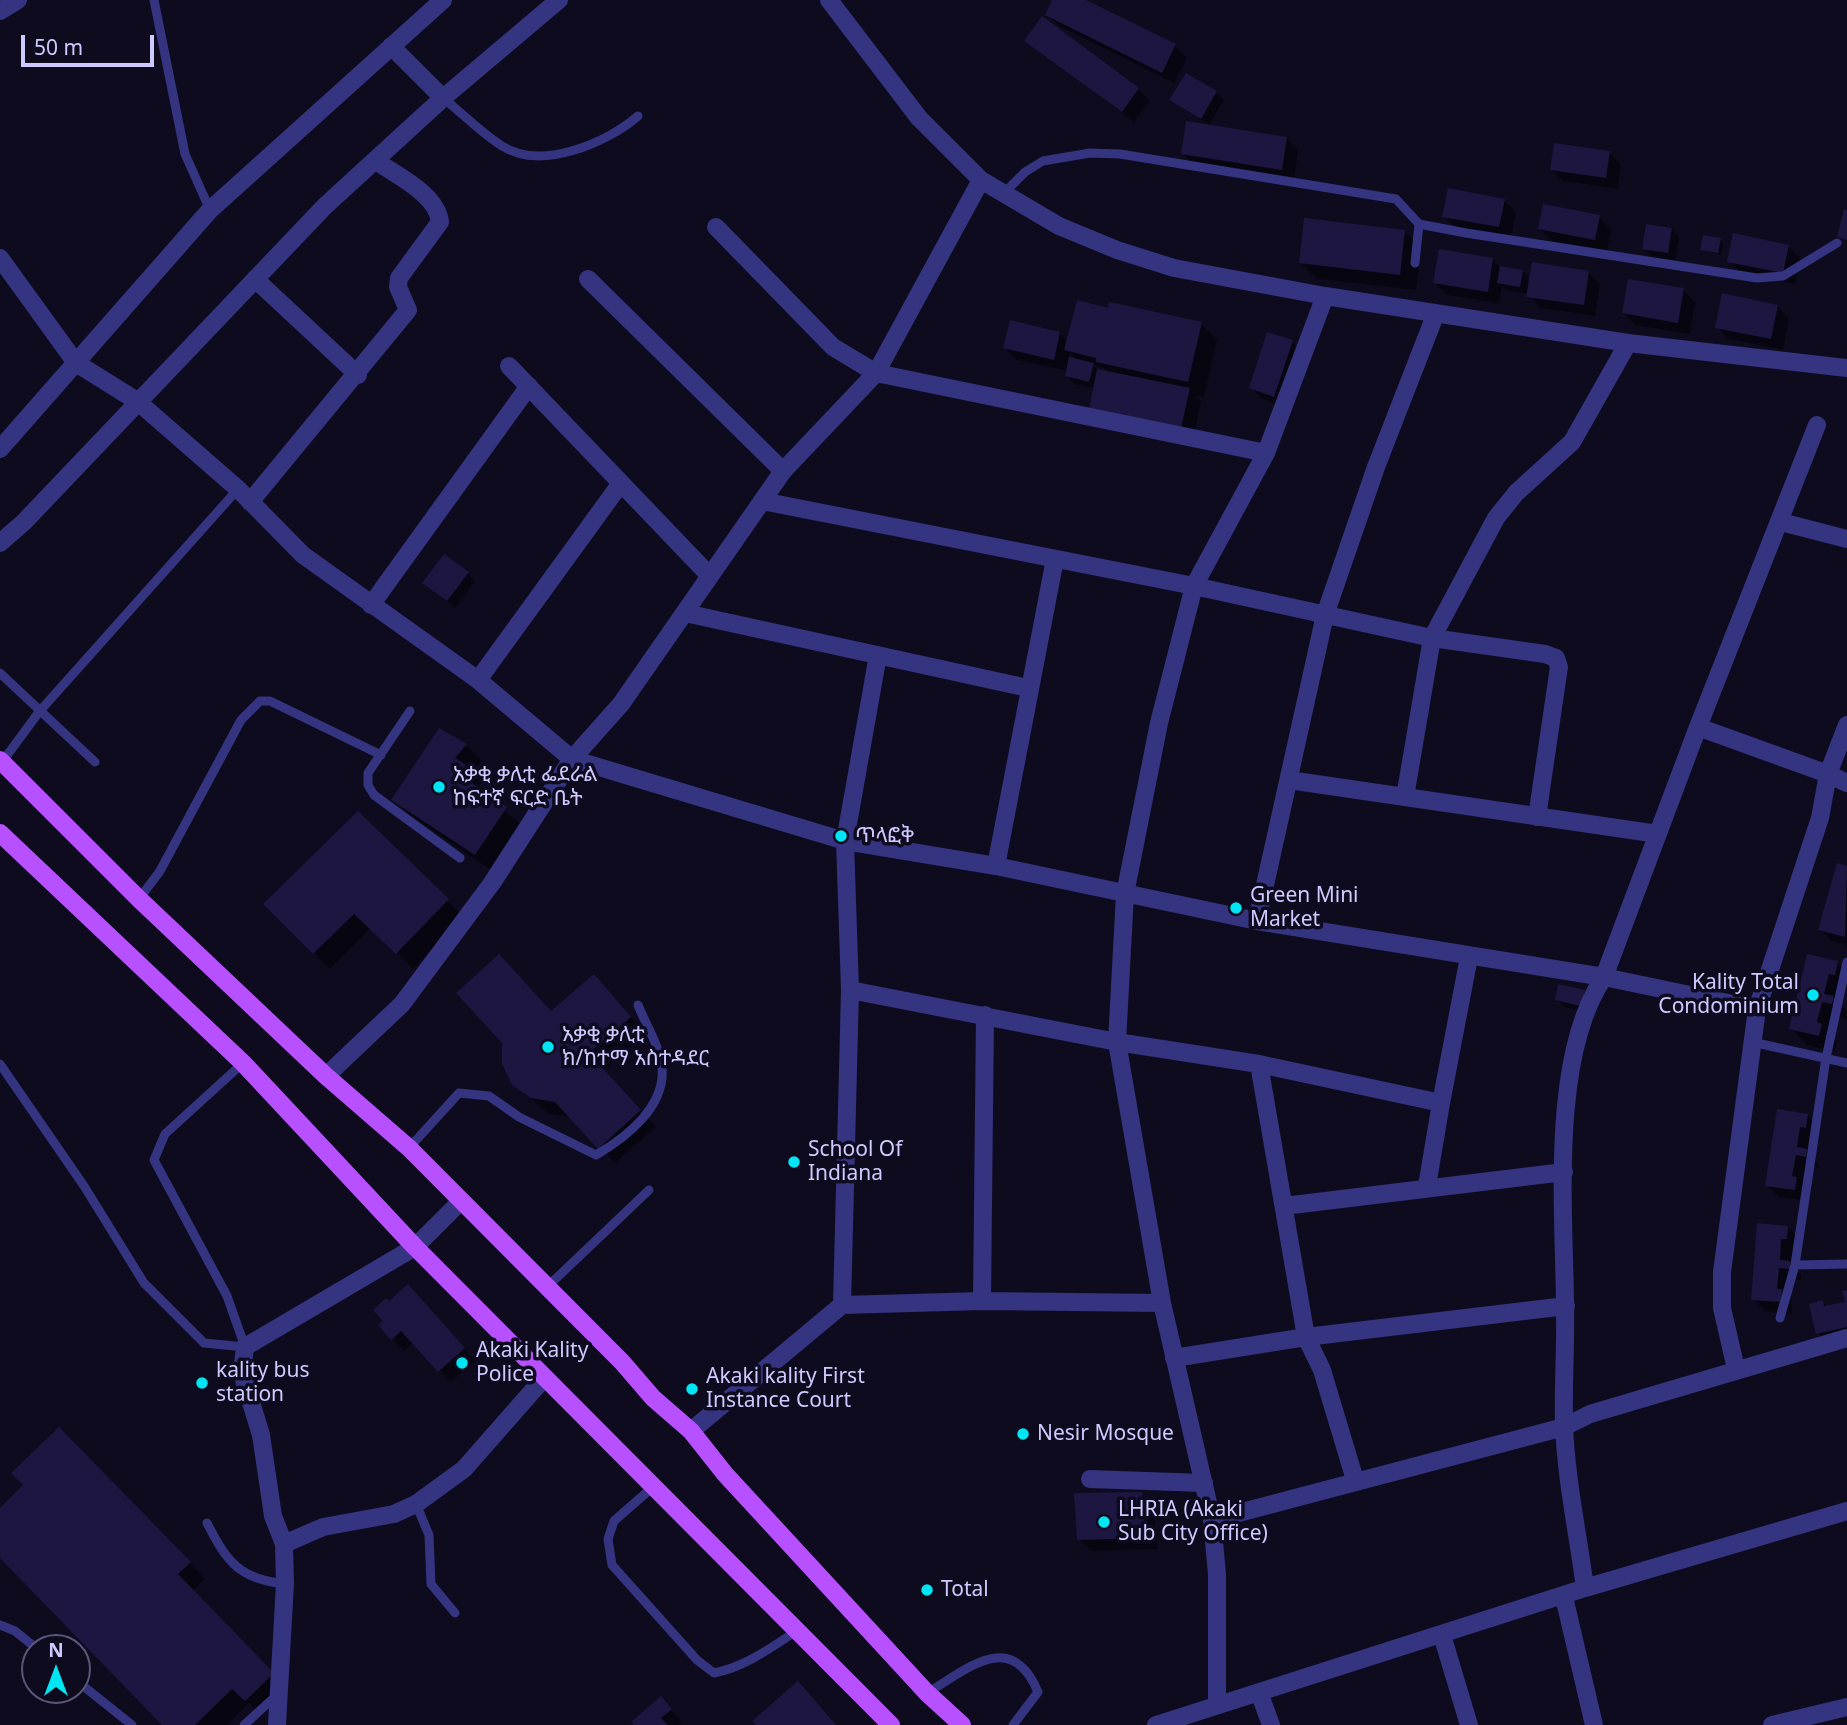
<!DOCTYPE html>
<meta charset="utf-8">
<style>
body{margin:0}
#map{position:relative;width:1847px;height:1725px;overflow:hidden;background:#0e0b1f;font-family:"Noto Sans",sans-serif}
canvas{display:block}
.north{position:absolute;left:21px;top:1634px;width:70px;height:70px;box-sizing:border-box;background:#0e0b1f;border:2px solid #5b5779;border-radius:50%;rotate:0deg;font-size:19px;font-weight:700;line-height:28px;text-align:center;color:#cec9ff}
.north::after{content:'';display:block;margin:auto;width:24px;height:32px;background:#00e5f4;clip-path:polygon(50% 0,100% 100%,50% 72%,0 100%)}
.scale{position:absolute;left:21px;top:35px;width:133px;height:32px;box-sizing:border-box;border:4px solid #cec9ff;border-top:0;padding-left:9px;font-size:21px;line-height:24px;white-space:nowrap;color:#cec9ff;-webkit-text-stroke:5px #0e0b1f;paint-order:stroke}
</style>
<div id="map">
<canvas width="1847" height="1725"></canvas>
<div class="north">N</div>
<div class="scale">50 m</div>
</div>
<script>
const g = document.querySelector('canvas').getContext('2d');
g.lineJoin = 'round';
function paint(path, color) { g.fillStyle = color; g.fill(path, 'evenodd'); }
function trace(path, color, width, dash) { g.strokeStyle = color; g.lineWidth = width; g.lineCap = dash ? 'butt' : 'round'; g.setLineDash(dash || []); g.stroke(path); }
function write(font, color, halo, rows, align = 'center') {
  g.font = font + ' "Noto Sans","Noto Sans Ethiopic",sans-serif'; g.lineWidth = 7; g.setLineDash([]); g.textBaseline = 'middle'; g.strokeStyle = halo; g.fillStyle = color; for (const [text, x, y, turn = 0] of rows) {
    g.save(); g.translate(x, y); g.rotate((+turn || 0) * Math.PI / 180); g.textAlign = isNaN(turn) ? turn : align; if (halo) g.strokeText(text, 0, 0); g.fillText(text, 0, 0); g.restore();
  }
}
const shadow = new Path2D(`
 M1054 0H1082L1175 46 1187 58 1174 83 1059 26 1047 14Z
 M1027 41 1138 89 1150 101 1134 122Z
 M1216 93 1224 100 1209 125 1172 100Z
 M1287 138 1298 150 1294 181 1194 165 1182 153Z
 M1609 152 1621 164 1618 189 1563 181 1551 169Z
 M1504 200 1516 212 1511 238 1456 228 1444 216Z
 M1599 217 1611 229 1607 251 1552 241 1540 229Z
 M1671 229 1679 237 1675 260 1651 256 1644 248Z
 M1404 231 1421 248 1416 290 1317 279 1301 263Z
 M1720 239 1723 243 1721 255 1702 250Z
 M1788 246 1800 258 1795 284 1741 273 1729 261Z
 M1493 259 1501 268 1523 271 1531 280 1588 273 1600 284 1595 316 1540 308 1529 294 1506 290 1502 286 1499 303 1447 295 1435 283Z
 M1683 290 1695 302 1690 334 1635 325 1624 313Z
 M1777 306 1789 318 1783 350 1729 339 1717 327Z
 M1109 310 1201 324 1217 340 1204 397 1195 395 1201 401 1193 439 1095 388 1074 384 1067 376 1068 371 1017 360 1005 348 1060 333 1068 342ZM1070 353 1078 361 1068 359ZM1093 365 1104 368 1110 373 1099 371Z
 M1292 342 1304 354 1286 407 1263 399 1251 387Z
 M468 573 475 581 455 608 424 583Z
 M466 745 482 761 472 773 481 782 477 789 522 825 491 870 410 815 393 799Z
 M358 813 464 917 413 969 371 928 330 969 265 904Z
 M1838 865 1847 868V945L1832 941 1820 929Z
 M1808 956 1837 963 1847 973V989L1841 1005 1847 1011V1019L1838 1017 1833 1038 1837 1041 1835 1051 1807 1045 1791 1028Z
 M594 976 646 1034 604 1070 656 1127 615 1163 571 1117 549 1114 513 1083 552 1013Z
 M1584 992 1591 999 1588 1012 1564 1007 1557 999Z
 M1778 1111 1807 1115 1819 1127 1809 1153 1818 1163V1168L1807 1166V1201L1779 1197 1767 1185Z
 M1758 1225 1788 1227 1800 1239 1799 1251 1793 1250 1791 1265 1801 1274V1280L1790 1279 1792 1314 1765 1311 1753 1299Z
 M1847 1292V1341L1830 1345 1818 1333 1822 1302 1828 1307 1847 1303Z
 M419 1299 475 1361 451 1382 414 1342 404 1351 380 1325 385 1321 389 1303Z
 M59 1430 205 1579 192 1591 289 1690 262 1716 249 1703 227 1725H164L0 1556V1510L26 1485Z
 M1141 1494 1153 1506 1158 1549 1091 1551 1079 1539Z
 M660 1698 682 1722 678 1725H636Z`);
const building = new Path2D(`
 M1052 0H1086L1176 44 1162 73 1045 15Z
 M1042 16 1139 88 1122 112 1024 41Z
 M1186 73 1217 91 1201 119 1169 100Z
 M1186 121 1287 137 1282 170 1181 154Z
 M1554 143 1610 151 1606 178 1550 170Z
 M1448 188 1505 199 1499 227 1442 217Z
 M1543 204 1600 215 1595 240 1538 229Z
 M1844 209 1847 210V240L1837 237Z
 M1304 218 1405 230 1400 275 1299 263Z
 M1646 224 1672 228 1668 253 1642 249Z
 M1733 233 1789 245 1783 273 1727 262Z
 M1703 235 1721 238 1718 253 1700 250Z
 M1439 249 1493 258 1488 292 1433 283Z
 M1532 262 1589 271 1584 305 1526 297Z
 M1500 266 1523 270 1520 287 1497 283Z
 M1628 279 1684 288 1678 323 1622 313Z
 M1722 293 1778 305 1771 339 1715 328Z
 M1077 300 1108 308 1109 302 1202 322 1188 382 1096 362V358L1064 350Z
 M1010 320 1060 332 1054 360 1003 348Z
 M1267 332 1293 340 1274 397 1249 388Z
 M1069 357 1094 363 1089 382 1065 376Z
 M1097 369 1190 388 1181 428 1089 409Z
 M444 554 469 572 447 601 422 583Z
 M439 728 467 744 455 758 466 765 460 775 507 807 475 855 391 800Z
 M358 811 449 899 396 954 354 914 313 954 263 904Z
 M1837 863 1847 866 1845 937 1818 930Z
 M499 954 551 1011 594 974 631 1017 589 1053 641 1110 598 1149 555 1102 531 1098 512 1085 502 1064V1043L456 993Z
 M1807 954 1838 961 1835 975 1829 974 1824 994 1834 996 1832 1004 1822 1002 1817 1022 1822 1024 1819 1036 1789 1029Z
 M1558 984 1585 990 1581 1006 1555 1000Z
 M1777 1109 1808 1114 1806 1128 1800 1127 1797 1147 1807 1149 1806 1157 1796 1155 1792 1176 1797 1177 1795 1190 1765 1186Z
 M1757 1223 1788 1226 1787 1239H1781L1780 1260 1790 1261V1269L1779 1268 1777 1289H1782L1781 1302 1751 1300Z
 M408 1284 465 1348 438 1372 401 1331 391 1340 378 1325 383 1321 373 1310 386 1298 389 1301Z
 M1847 1290V1327L1816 1334 1809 1304 1823 1300 1824 1306 1845 1302 1842 1291Z
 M59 1427 191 1562 178 1574 274 1673 245 1701 232 1689 195 1725H162L0 1558V1508L23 1485 11 1473Z
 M1142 1492 1147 1538 1077 1540 1074 1493Z
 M798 1681 836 1725H756L752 1721Z
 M661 1696 672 1709 661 1718 668 1725H634L631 1722Z`);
const lane = new Path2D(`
 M154 0 185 154 210 210
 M443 98C462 113 481 133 502 146 541 171 607 143 638 116
 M1004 193 1025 172 1043 161 1090 153 1120 154 1396 199 1419 224 1466 233 1757 278 1783 276 1837 243
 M1415 263 1419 224
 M0 673 95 762
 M410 711 368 773V785L374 795 460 858
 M2 762 39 712 238 489
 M139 899 160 871 241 720 260 701H270L381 755
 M1752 1042 1847 1063
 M0 1064 84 1186 144 1283 204 1343 245 1347 227 1296 154 1160 165 1134 243 1063
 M409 1148 459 1093 489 1096 519 1117 596 1155C627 1137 666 1106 662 1067 660 1047 645 1023 638 1005
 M1795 1265 1847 1264
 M547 1287 649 1190
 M1780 1318 1795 1265 1826 1058 1847 962
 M654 1486 614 1521 608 1539 612 1565 697 1660 714 1673C745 1667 772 1647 798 1630
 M416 1504 429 1535 431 1584 455 1613
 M207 1523C227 1562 239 1579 285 1584
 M0 1625 15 1631 36 1648
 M77 1681 132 1725
 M927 1693C968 1669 1011 1628 1038 1692L1013 1725
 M244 1725 277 1695`);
const street = new Path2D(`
 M829 0 919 118 981 180 1059 226 1117 250 1174 268 1325 296 1628 343 1847 368
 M0 11 18 0
 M391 46 443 98
 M716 227 833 347 876 373 1266 453
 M0 258 76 363 137 401 238 489 303 555 478 680 572 759 492 883 402 1004 326 1076
 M255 279 358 375
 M588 279 783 471
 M509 366 709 575
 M0 449 210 210 443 0
 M762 501 1194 586 1432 638 1496 518 1516 493 1572 442 1628 343
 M250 502 408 310 398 287 399 278 440 222C437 194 397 176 376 161
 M1781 522 1847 539
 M0 543 24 522 325 206 443 98 559 0
 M371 605 529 386
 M685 613 1028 688
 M878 655 845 841 572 759 621 704 783 471 876 373 981 180
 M478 680 621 483
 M1698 727 1828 774 1847 725
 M1289 780 1658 834
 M1405 797 1432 638 1545 654 1556 658 1559 667 1537 817
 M996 866 1055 559
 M1257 921 1325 615 1376 467 1436 313
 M850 990 1117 1042 1259 1064 1441 1103 1469 957
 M1757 1009 1820 818 1828 774 1847 783
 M1259 1064 1306 1337 1322 1370 1355 1480
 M1427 1186 1441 1103
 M1284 1206 1564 1172
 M982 1301 985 1015
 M842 1305 982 1301 1162 1303
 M1174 1358 1306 1337 1566 1306
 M691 1431 842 1305 850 990 845 841 996 866 1257 921 1604 977 1757 1009 1722 1272V1308L1736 1369
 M1090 1479 1204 1483
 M1212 1520 1564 1427 1590 1414 1847 1338
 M284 1544 323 1527 394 1514 416 1504 464 1469 544 1378
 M1585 1588C1578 1534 1566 1479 1564 1425 1563 1384 1566 1344 1565 1303 1564 1209 1550 1056 1604 977L1698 727 1817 425
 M1564 1597 1594 1725
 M1442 1635 1469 1725
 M1259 1692 1271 1725
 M1217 1705V1574L1212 1520 1162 1303 1117 1042 1125 894 1159 723 1194 586 1266 453 1325 296
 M277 1725 285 1584 284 1544 273 1516 261 1435 242 1373 245 1347 415 1247 461 1201
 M1156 1725 1585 1588 1847 1511
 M1772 1725 1847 1707`);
const primary = new Path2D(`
 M0 760 139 899 326 1076 409 1148 622 1362 653 1398 691 1431 725 1474 927 1693 962 1725
 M0 833 243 1063 415 1247 891 1725`);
const markers = [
 [439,787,7,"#00e5f4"],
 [841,836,7,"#00e5f4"],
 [1236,908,7,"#00e5f4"],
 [1813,995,7,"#00e5f4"],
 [548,1047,7,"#00e5f4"],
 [794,1162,7,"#00e5f4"],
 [462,1363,7,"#00e5f4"],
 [202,1383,7,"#00e5f4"],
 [692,1389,7,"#00e5f4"],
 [1023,1434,7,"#00e5f4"],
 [1104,1522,7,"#00e5f4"],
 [927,1590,7,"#00e5f4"]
];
const poiNames = [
 ["አቃቂ ቃሊቲ ፌደራል",453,775],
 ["ከፍተኛ ፍርድ ቤት",453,799],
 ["ጥላፎቅ",855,836],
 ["Green Mini",1250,896],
 ["Market",1250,920],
 ["Kality Total",1799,983,"right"],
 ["Condominium",1799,1007,"right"],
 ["አቃቂ ቃሊቲ",562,1035],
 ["ክ/ከተማ አስተዳደር",562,1059],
 ["School Of",808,1150],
 ["Indiana",808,1174],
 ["Akaki Kality",476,1351],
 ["Police",476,1375],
 ["kality bus",216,1371],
 ["station",216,1395],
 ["Akaki kality First",706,1377],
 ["Instance Court",706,1401],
 ["Nesir Mosque",1037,1434],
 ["LHRIA (Akaki",1118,1510],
 ["Sub City Office)",1118,1534],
 ["Total",941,1590]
];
paint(shadow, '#0007');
paint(building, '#1d1641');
trace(lane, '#343481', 9);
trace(street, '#343481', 18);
trace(primary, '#b750ff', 18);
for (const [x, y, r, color] of markers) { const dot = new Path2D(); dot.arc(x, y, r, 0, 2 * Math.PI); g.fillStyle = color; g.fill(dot); trace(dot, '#0e0b1f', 2.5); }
write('21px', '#cec9ff', '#0e0b1f', poiNames, 'left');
</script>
